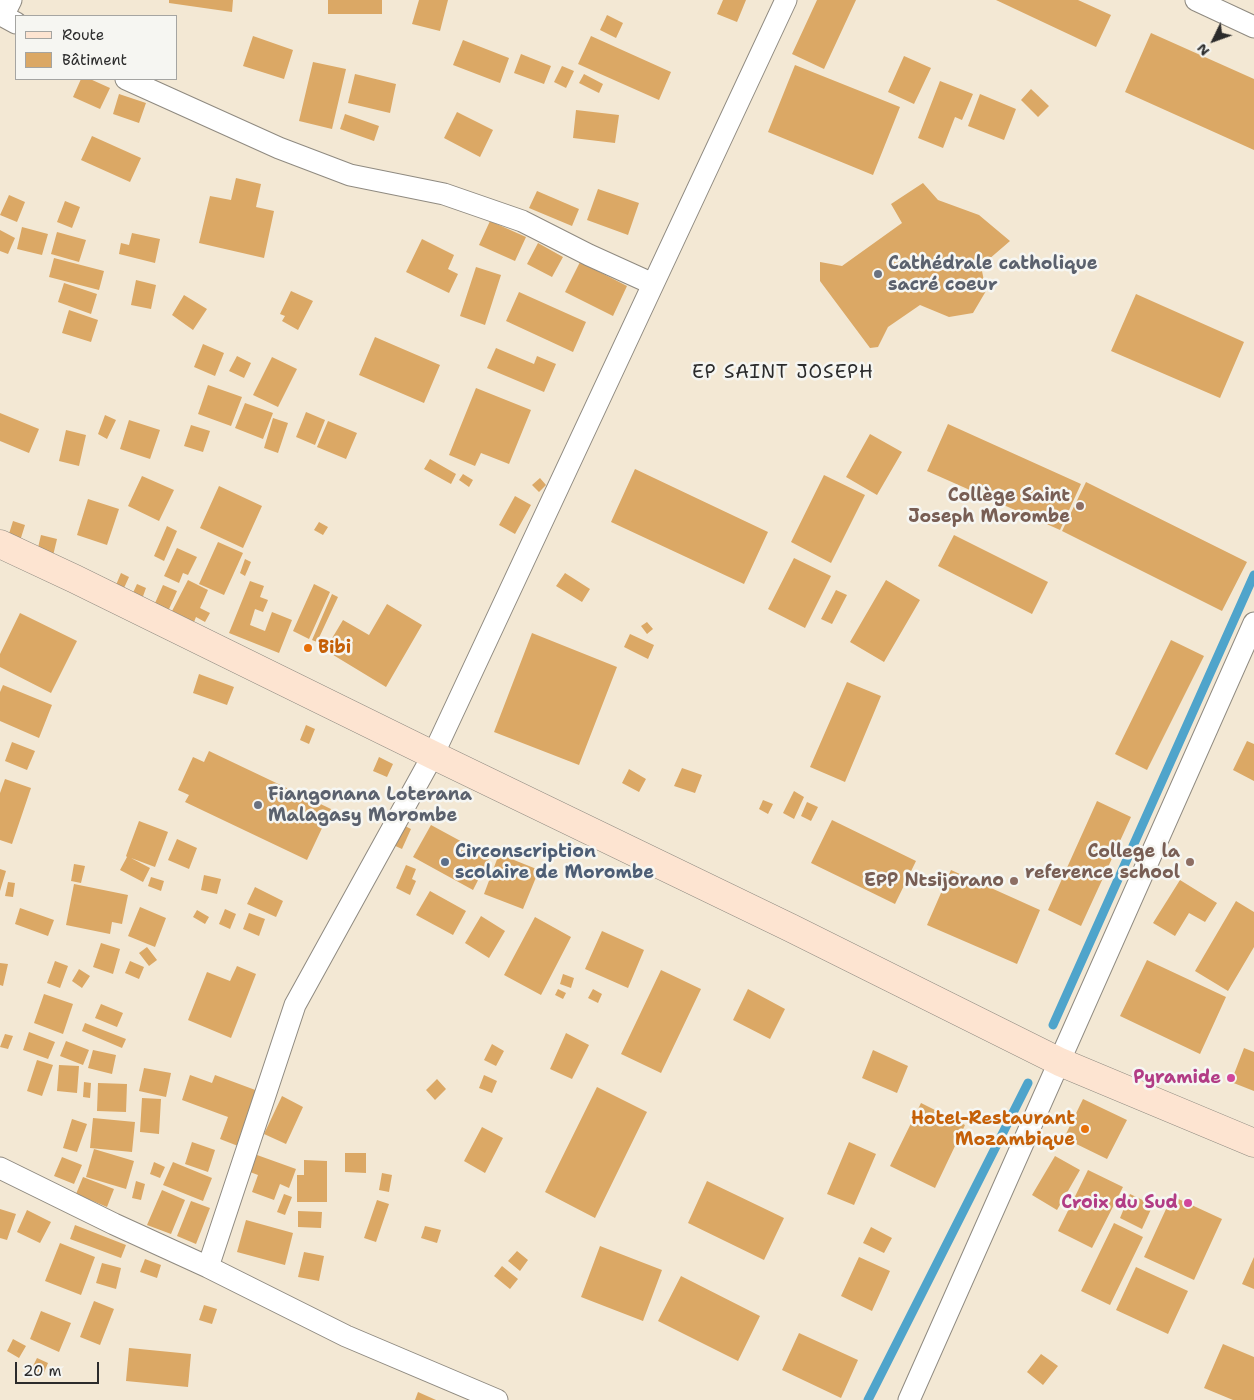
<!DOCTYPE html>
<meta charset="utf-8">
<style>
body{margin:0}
#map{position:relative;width:1254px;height:1400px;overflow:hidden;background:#f3e8d4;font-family:"Shantell Sans",sans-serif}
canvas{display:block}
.legend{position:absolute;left:15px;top:15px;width:162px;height:65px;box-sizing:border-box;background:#f6f6f2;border:1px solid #a5a5a2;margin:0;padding:6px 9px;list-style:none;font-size:15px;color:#2b2b2b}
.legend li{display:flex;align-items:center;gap:10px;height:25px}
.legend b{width:25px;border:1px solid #a5a5a2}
.north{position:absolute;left:1189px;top:15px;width:50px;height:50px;-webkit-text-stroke:4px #f6f6f2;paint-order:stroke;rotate:228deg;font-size:14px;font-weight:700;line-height:20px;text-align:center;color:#2b2b2b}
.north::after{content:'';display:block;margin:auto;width:18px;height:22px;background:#2b2b2b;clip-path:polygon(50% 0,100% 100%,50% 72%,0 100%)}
.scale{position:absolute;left:15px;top:1362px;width:84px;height:22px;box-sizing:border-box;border:2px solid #2b2b2b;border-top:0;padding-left:6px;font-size:15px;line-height:18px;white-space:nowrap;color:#2b2b2b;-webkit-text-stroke:4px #f6f6f2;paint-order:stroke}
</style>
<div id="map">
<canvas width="1254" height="1400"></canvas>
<ul class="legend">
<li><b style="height:6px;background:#fde4d1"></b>Route</li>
<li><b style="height:14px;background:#dba865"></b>Bâtiment</li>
</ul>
<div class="north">N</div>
<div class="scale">20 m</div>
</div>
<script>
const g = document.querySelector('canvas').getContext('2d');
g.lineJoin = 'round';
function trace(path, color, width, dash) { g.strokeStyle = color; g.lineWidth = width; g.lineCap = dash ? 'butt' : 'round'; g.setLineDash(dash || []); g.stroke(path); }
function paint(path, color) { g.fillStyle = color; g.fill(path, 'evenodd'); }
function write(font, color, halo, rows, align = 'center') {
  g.font = font + ' "Shantell Sans",sans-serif'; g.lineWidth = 5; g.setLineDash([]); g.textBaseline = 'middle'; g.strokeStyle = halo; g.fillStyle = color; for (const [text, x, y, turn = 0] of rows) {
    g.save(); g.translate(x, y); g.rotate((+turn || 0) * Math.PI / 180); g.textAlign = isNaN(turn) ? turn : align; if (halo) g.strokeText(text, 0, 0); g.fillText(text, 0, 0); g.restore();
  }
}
const stream = new Path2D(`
 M1053 1025 1254 575
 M868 1400 1028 1083`);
const building = new Path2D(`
 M169 0H233L232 12 169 3Z
 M328 0H382V14H328Z
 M419 0H448L440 31 412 24Z
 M723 0H746L737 22 717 14Z
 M817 0H856L824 69 792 54Z
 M996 0H1078L1111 15 1096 47Z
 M607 15 623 23 616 38 600 30Z
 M1151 33 1254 79V150L1125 92Z
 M253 36 293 50 284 79 243 66Z
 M591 36 671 72 659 100 578 64Z
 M463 40 509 58 500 83 453 65Z
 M521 54 551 66 544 84 514 73Z
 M904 56 931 68 914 104 888 92Z
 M313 62 346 69 332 129 299 121Z
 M795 65 900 107 873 175 768 132Z
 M562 66 574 71 566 88 554 82Z
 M355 74 396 84 390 113 348 103Z
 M584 74 603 84 599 93 579 83Z
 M81 79H90L110 88 100 109 73 97Z
 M940 81 973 94 962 120 955 117 943 148 918 138Z
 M1031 89 1049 106 1038 117 1021 100Z
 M119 94 146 103 139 123 113 114Z
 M980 94 1016 109 1004 140 968 126Z
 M576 110 619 115 615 143 573 138Z
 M457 112 493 130 480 157 444 138Z
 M345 114 379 126 374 141 340 129Z
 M92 136 141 158 130 182 81 160Z
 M236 178 261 184 256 207 274 211 264 258 199 243 210 196 231 200Z
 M923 183 938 200 979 215 1010 241 981 266 986 291 973 313 949 317 920 305 888 327 878 347 870 348 820 281V262L842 266 902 223 891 204Z
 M598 189 639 203 628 235 587 220Z
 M537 191 579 209 572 226 529 208Z
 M9 195 25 202 17 222 0 215Z
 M65 201 80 207 72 228 57 222Z
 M490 221 526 237 515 261 479 245Z
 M22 227 48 234 42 255 17 249Z
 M0 230 15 238 8 254 0 251Z
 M57 232 86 240 79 262 51 254Z
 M132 233 160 239 155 263 119 254 121 243 129 245Z
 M422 239 454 255 448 269 458 274 449 293 406 272Z
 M538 243 563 257 552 277 527 264Z
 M54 258 104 271 99 290 49 277Z
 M580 262 627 286 613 316 565 292Z
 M476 267 501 275 485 325 460 316Z
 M136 280 156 285 151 309 131 305Z
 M64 283 97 294 91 314 58 302Z
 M291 291 313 301 298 330 282 321 285 316 280 314Z
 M519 292 586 322 573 352 506 321Z
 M1136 294 1244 342 1220 398 1111 351Z
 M184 295 207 309 193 330 172 315Z
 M69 310 98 320 91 342 62 333Z
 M375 337 440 365 424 403 359 375Z
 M203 344 224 353 215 376 194 367Z
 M496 348 534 364 537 356 556 364 544 392 487 368Z
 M237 356 251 363 244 378 229 371Z
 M272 357 297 369 278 407 253 395Z
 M208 385 242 397 231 426 198 414Z
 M476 388 531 410 509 464 481 453 475 466 449 455Z
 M245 403 273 413 263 439 235 428Z
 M306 412 325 420 315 445 296 437Z
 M0 413 39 429 29 453 0 441Z
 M105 415 116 420 107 439 98 434Z
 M273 418 288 423 278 453 264 448Z
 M129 420 160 430 150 459 120 449Z
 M328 421 357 433 346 459 317 447Z
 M948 424 1081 484 1060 530 927 471Z
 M191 425 210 431 203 452 184 446Z
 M66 430 86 435 79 466 59 461Z
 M870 434 902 452 877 495 846 477Z
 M430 459 456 474 451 484 424 469Z
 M635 469 768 532 744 584 611 522Z
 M463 474 473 480 469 487 459 480Z
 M824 475 865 495 831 563 791 542Z
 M142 476 174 490 159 521 128 506Z
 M540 478 546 485 539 492 532 485Z
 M1086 482 1247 562 1222 611 1062 531Z
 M219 486 262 506 243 548 200 528Z
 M515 496 531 505 515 534 499 525Z
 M88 499 119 509 107 545 77 535Z
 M13 521 25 525 20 541 8 537Z
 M319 522 328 527 323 535 314 530Z
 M167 526 177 531 164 561 154 556Z
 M41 535 57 539 52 560 36 556Z
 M954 535 1048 582 1032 614 938 566Z
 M218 542 243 553 224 595 199 584Z
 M177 548 197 557 188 575 183 573 179 583 164 576Z
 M794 558 831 576 805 628 768 609Z
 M245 559 251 562 245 576 240 573Z
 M121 573 129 577 124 588 116 585Z
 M565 573 590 589 582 602 556 586Z
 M188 580 208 590 200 608 210 613 205 622 196 617 194 622 172 611Z
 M886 580 920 600 884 662 850 642Z
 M250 581 264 586 260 597 268 600 263 612 255 609 250 625 265 631 272 612 292 620 279 653 229 633Z
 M137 584 146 588 142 599 132 595Z
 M314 584 330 592 309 639 293 631Z
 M163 585 177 591 166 616 152 610Z
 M836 590 847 595 832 624 821 619Z
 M332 594 338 597 317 642 312 640Z
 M387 604 422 625 386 687 325 650 343 620 369 635Z
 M20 613 77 641 51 693 0 667V654Z
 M647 622 653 629 647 634 641 626Z
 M532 633 617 667 579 765 494 732Z
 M630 634 654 645 648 659 624 647Z
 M1171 640 1204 656 1147 770 1115 754Z
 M199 674 234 687 227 705 193 693Z
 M847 682 881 696 845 782 810 767Z
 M3 685 52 705 39 738 0 721V692Z
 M306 725 315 729 309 744 300 740Z
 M1247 741 1254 744V781L1233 770Z
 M12 742 35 751 27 770 5 761Z
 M209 751 331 809 307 860 185 802 189 795 178 790 193 757 204 762Z
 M379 757 393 764 387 777 373 771Z
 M682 768 702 775 695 793 674 786Z
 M629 769 646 779 639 792 622 783Z
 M5 779 31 788 12 844 0 840V793Z
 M794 791 804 797 794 819 783 813Z
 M763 800 773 804 768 814 759 809Z
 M1097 801 1131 817 1081 926 1048 910Z
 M807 802 818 807 811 821 801 816Z
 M832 820 916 861 895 904 811 863Z
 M139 821 168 832 155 867 131 858 150 868 143 882 120 870 127 857 126 856Z
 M401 824 411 829 402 849 391 844Z
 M431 825 490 857 473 890 413 857Z
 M177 839 197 848 189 869 168 860Z
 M499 854 539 870 523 909 484 894Z
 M74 864 85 866 81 883 71 881Z
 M406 865 416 869 412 879 416 881 410 895 396 888Z
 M0 869 6 871 0 891Z
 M951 870 1040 910 1017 964 927 925Z
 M204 875 221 879 217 894 201 890Z
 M151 877 164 881 161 891 148 886Z
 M1180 880 1217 903 1205 922 1189 913 1175 936 1153 923Z
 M8 882 15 883 13 897 5 896Z
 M74 884 128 895 122 924 112 922 110 934 66 925Z
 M255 887 283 901 276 917 247 904Z
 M430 891 466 911 453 935 416 915Z
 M1236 901 1254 912V947L1228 991 1195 971Z
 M140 907 166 918 155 947 128 936Z
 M20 908 54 920 48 936 15 924Z
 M225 909 236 914 230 929 219 924Z
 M197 910 209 917 205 924 193 917Z
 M249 913 265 919 259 936 243 929Z
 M481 916 505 931 489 958 465 943Z
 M535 917 571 937 541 995 504 975Z
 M602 931 644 950 628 988 585 969Z
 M101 943 120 949 113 974 93 967Z
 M147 947 157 960 149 966 139 953Z
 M1147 960 1226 997 1200 1054 1120 1016Z
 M55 961 68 966 60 988 47 983Z
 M130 961 144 967 139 979 125 973Z
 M0 963 8 964 3 986 0 985Z
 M237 966 256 974 231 1038 188 1020 207 972 230 981Z
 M79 969 90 976 82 988 72 981Z
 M661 970 701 989 661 1073 621 1054Z
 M563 974 574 978 571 988 560 984Z
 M558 989 566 993 563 999 555 995Z
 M593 989 602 994 598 1003 588 998Z
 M748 989 785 1009 770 1039 733 1020Z
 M44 994 73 1004 63 1034 34 1023Z
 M101 1004 123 1013 117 1027 95 1018Z
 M85 1023 126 1039 122 1048 82 1031Z
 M29 1032 55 1042 48 1059 23 1050Z
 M566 1033 589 1045 572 1079 550 1069Z
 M5 1034 13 1036 8 1049 0 1047Z
 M66 1041 89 1050 83 1065 60 1056Z
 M492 1044 504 1051 496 1066 484 1060Z
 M1244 1048 1254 1052V1091L1231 1082Z
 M93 1050 116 1055 112 1074 88 1068Z
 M873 1050 908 1066 897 1093 862 1078Z
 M37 1060 53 1065 42 1096 27 1091Z
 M59 1065 79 1066 77 1093 57 1091Z
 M144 1068 171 1073 166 1097 139 1091Z
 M190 1075 212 1083 215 1075 258 1091 238 1146 220 1139 228 1117 182 1100Z
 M484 1075 497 1081 492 1093 479 1088Z
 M437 1079 446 1089 435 1100 426 1090Z
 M84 1082 91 1083 90 1098 83 1097Z
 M98 1083 127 1084 126 1112 97 1111Z
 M597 1087 647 1112 595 1218 545 1192Z
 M282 1096 303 1107 286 1144 264 1134Z
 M142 1098 161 1099 159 1134 140 1132Z
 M1083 1099 1127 1120 1107 1159 1064 1138Z
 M921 1103 965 1125 935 1188 890 1166Z
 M93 1118 135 1122 132 1152 90 1148Z
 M72 1119 87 1124 77 1152 63 1148Z
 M482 1127 503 1138 485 1173 464 1161Z
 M192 1142 215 1150 208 1172 185 1164Z
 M849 1142 876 1154 854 1205 827 1194Z
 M94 1149 134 1161 126 1189 86 1177Z
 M345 1153H366V1173L345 1172Z
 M257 1155 296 1169 289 1188 280 1184 274 1200 252 1192 258 1175 250 1172Z
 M1055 1156 1080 1170 1057 1210 1032 1195Z
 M62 1157 82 1165 74 1184 54 1176Z
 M304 1160 327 1161V1202H297V1175H304Z
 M154 1162 165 1167 160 1178 150 1174Z
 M173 1162 212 1178 203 1201 163 1185Z
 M1088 1170 1123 1187 1092 1248 1058 1231Z
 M382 1173 392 1175 389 1192 379 1190Z
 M83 1177 114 1189 107 1207 76 1194Z
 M136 1181 145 1184 141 1200 132 1198Z
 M707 1181 784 1218 764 1260 688 1223Z
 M162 1190 185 1200 171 1234 147 1225Z
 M284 1194 292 1197 285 1215 277 1212Z
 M1130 1194 1153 1205 1142 1229 1120 1218Z
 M1172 1196 1222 1219 1194 1280 1144 1257Z
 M377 1200 389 1204 376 1242 364 1238Z
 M191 1201 210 1208 196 1244 177 1236Z
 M0 1209 16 1214 7 1240 0 1238Z
 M27 1210 51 1222 40 1243 17 1232Z
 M298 1211 322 1212 321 1228 298 1227Z
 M246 1220 293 1233 285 1265 237 1252Z
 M1114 1223 1143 1237 1110 1305 1081 1291Z
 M75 1225 126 1245 121 1258 70 1239Z
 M425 1226 441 1230 437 1243 421 1238Z
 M871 1227 892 1238 884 1253 863 1243Z
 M60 1243 95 1257 81 1295 45 1281Z
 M600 1246 662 1270 643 1321 581 1297Z
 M517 1251 528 1260 520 1271 508 1261Z
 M304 1252 324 1256 319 1281 298 1277Z
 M859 1257 890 1271 872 1311 841 1296Z
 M1254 1257V1289L1242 1284Z
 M145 1259 161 1265 157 1278 140 1272Z
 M102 1263 121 1268 116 1289 96 1283Z
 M502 1266 518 1279 510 1289 494 1276Z
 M1136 1267 1188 1291 1168 1334 1116 1310Z
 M681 1276 760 1316 738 1361 658 1321Z
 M94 1301 114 1309 100 1345 80 1337Z
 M204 1305 217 1309 212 1324 199 1320Z
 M41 1311 71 1323 59 1352 30 1339Z
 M799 1333 858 1360 841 1398 782 1370Z
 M13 1339 26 1346 19 1358 7 1351Z
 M1223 1344 1254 1357V1400H1233L1204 1388Z
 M129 1348 191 1354 188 1387 126 1381Z
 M1041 1354 1058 1366 1043 1385 1027 1372Z
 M37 1358 48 1363 43 1375 31 1370Z
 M418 1392 436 1400H415Z`);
const street = new Path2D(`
 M11 0 3 16 16 23
 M1196 0 1254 27
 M126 79 279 148 350 175 444 194 522 221 589 255 653 284
 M0 1168 114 1224 208 1267 346 1336 497 1400
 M208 1267 295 1005 433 755 786 0
 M909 1400 1254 623`);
const secondary = new Path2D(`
 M0 544 75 579 433 755 791 928 1060 1062 1254 1143`);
const markers = [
 [878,274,5,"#6b7280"],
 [1080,506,5,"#8d6e63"],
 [308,648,5,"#e8710a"],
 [258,805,5,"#6b7280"],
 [445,862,5,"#5c6f8a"],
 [1190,862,5,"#8d6e63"],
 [1014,881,5,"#8d6e63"],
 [1231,1078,5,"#d1479c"],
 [1085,1129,5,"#e8710a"],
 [1188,1203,5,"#d1479c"]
];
const worshipNames = [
 ["Cathédrale catholique",888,264],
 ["sacré coeur",888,285],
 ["Fiangonana Loterana",268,795],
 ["Malagasy Morombe",268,816]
];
const educationNames = [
 ["Collège Saint",1070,496],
 ["Joseph Morombe",1070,517],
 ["College la",1180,852],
 ["reference school",1180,873],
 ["EPP Ntsijorano",1004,881]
];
const foodNames = [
 ["Bibi",318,648],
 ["Hotel-Restaurant",1075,1119,"right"],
 ["Mozambique",1075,1140,"right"]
];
const serviceNames = [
 ["Circonscription",455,852],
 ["scolaire de Morombe",455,873]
];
const hotelNames = [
 ["Pyramide",1221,1078],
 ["Croix du Sud",1178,1203]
];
const neighbourhoodNames = [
 ["EP SAINT JOSEPH",783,373]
];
trace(stream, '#4fa4cb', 9);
paint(building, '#dba865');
trace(street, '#8f8a80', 23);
trace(secondary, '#8f8a80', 29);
trace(street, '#fff', 21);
trace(secondary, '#fde4d1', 28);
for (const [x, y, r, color] of markers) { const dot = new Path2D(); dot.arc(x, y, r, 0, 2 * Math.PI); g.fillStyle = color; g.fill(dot); trace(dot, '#f6f6f2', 2); }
write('bold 18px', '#5b616d', '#f6f6f2', worshipNames, 'left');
write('bold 18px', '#785e54', '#f6f6f2', educationNames, 'right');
write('bold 18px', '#c56008', '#f6f6f2', foodNames, 'left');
write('bold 18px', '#4e5e75', '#f6f6f2', serviceNames, 'left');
write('bold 18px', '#b23c85', '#f6f6f2', hotelNames, 'right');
g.letterSpacing = '1px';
write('19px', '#2b2b2b', '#f6f6f2', neighbourhoodNames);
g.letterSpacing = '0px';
</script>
